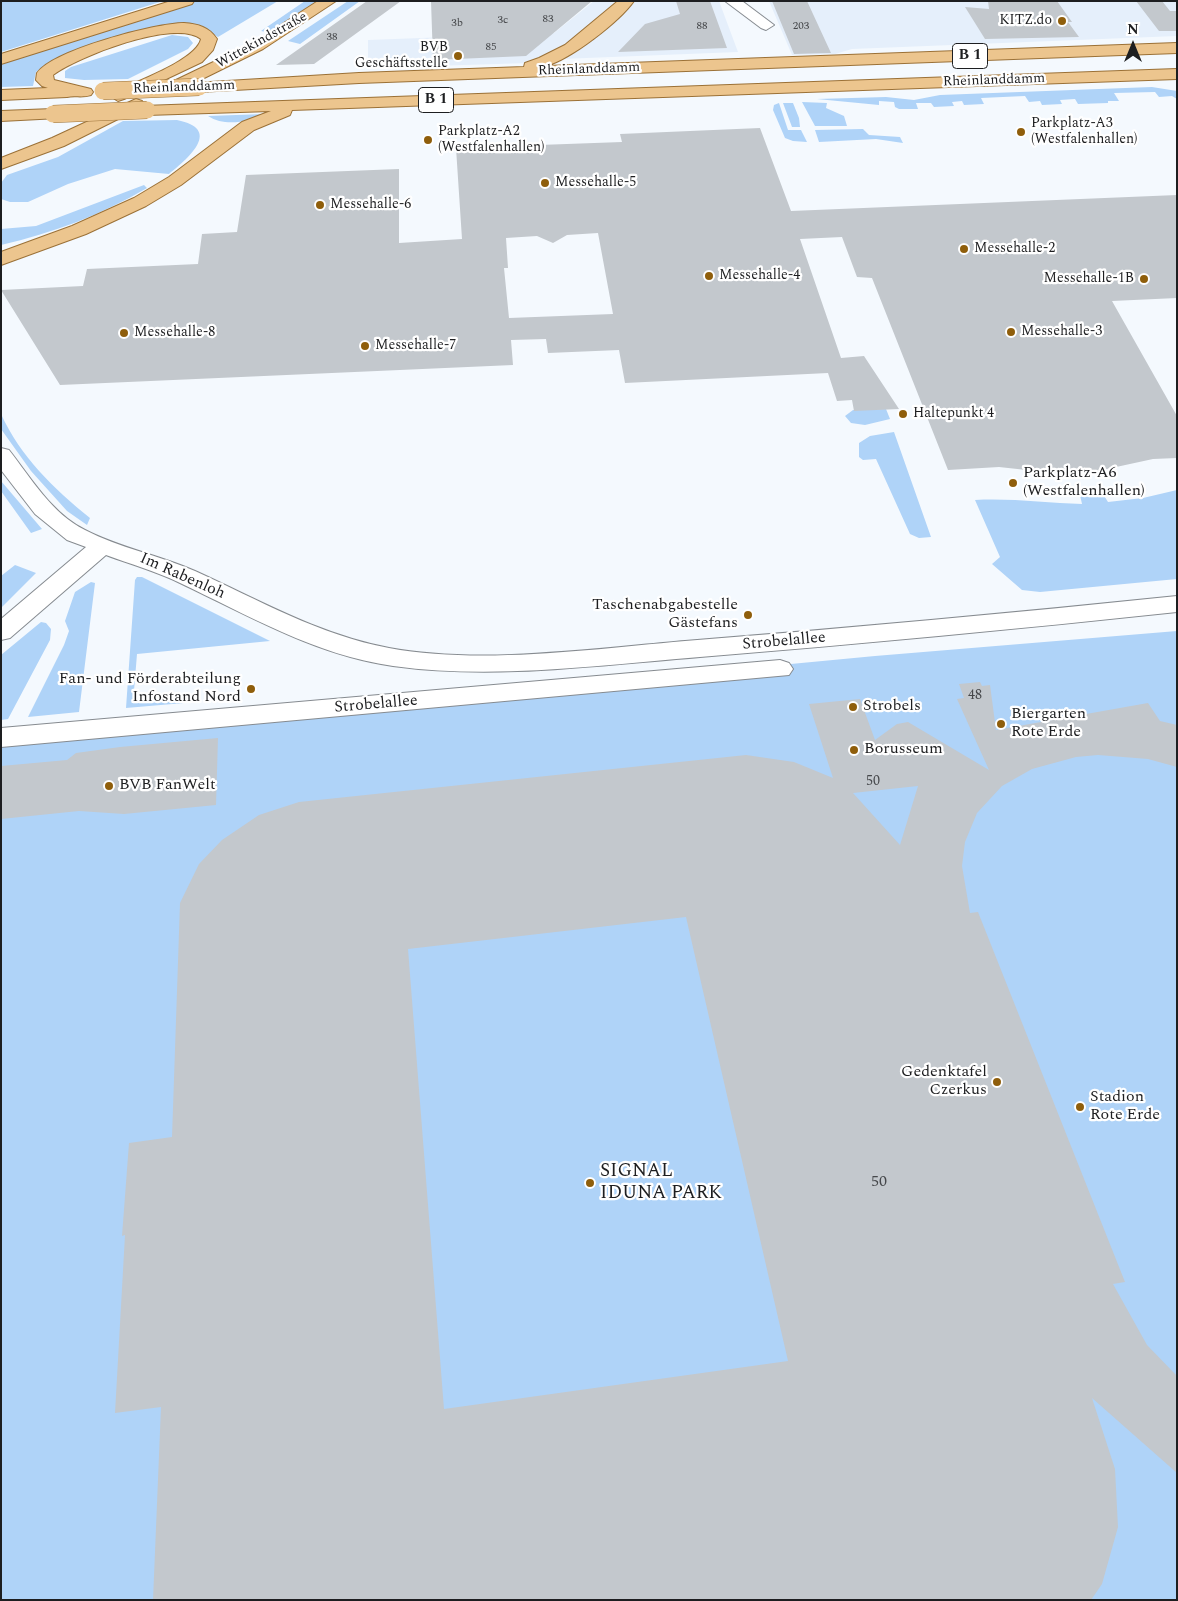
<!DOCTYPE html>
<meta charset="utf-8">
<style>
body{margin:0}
#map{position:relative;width:1178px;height:1601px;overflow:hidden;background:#f4f9fe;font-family:Spectral,serif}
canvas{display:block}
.frame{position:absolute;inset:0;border:2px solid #1d1e20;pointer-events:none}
.north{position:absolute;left:1108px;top:20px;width:50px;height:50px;-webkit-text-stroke:4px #fff;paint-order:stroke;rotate:0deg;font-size:14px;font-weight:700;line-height:20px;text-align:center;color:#1d1e20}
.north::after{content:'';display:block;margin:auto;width:18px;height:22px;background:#1d1e20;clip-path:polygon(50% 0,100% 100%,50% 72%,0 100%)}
</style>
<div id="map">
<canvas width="1178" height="1601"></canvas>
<div class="frame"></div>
<div class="north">N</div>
</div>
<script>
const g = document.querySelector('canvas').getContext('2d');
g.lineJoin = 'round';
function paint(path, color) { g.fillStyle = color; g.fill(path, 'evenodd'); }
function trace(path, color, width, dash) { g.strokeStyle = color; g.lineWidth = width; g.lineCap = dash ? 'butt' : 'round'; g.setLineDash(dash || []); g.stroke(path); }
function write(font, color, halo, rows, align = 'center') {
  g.font = font + ' Spectral,serif'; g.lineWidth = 4.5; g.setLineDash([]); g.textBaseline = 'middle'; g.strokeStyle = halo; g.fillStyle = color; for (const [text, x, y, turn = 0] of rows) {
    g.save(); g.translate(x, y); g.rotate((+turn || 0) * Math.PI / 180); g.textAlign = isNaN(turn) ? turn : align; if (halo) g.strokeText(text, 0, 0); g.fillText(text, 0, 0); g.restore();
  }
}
const built = new Path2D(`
 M594 1H719L738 52 536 60 529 63 368 68V40L554 33Z
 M769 1H1177V36L852 49 835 54 792 55Z`);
const green = new Path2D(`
 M1 1H163L1 52Z
 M195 1H278L218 37 204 28 134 34 48 63 36 72 33 86 1 87V63Z
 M305 1H321L272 33 261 31Z
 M348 1H360L300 44 288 41Z
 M172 35 188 37 193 43 188 49 128 79 84 80 65 78V71L71 67Z
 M1152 87 1177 91V99L1172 96 1159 97 1155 92 1114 93 1119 101H1108V103L1078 104 1075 99 1060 100 1062 104 1042 105 1040 101 1029 102 1025 96 981 98 984 104 964 105 962 101 952 102 954 106 934 107 931 103H916L918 109H899L895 107 894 102 879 101V105L817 99 886 97 914 100 940 95Z
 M802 102 827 103 826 108 844 116 847 126H815Z
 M779 103 788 130H801L807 142 793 141 785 138 773 110 774 105Z
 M783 103H793L799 118 800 127H792Z
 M265 114C248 122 225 127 208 116Z
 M177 120C222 129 190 157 169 174L115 169 68 184 28 202H10L1 199V183L7 175 58 157 123 121Z
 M863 129 869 135 900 137 903 143 876 139 819 142 815 130Z
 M144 185 147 188C101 215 53 233 1 245V229L36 226Z
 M886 409 890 419 865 425 851 423 845 416 853 410Z
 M1 414C20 456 54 489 90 518L87 525 67 511 31 471 1 429Z
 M894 432 931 537 919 538 910 534 876 459 863 460 859 457V443L870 436Z
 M1 481 42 529 31 533 1 491Z
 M1177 490V579L1040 592 1022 590 992 564 1000 557 975 500C1011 498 1047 503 1082 504L1080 495 1103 494 1108 502 1143 498Z
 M15 565 36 573 1 608V576Z
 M137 577H142L270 641 137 654 133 703 184 698V703L126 708 135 580Z
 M91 582 95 583 79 712 28 717 64 645 69 631 65 621 75 592Z
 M41 622 46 623 51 629 50 640 8 719 1 720V655Z
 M1177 631V1600H1V739L875 656Z`);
const building = new Path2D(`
 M367 1H401L314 64 276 65Z
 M431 1H592L526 56 433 60Z
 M676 1H710L727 48 618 52 645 24 680 14Z
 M772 1H807L831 53 794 54Z
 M988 1H1057L1072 22H1068L1079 37 985 39 965 7 989 9Z
 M1136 1H1162L1170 11H1177V31H1159Z
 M760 128 791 211 1177 195V298L1112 301 1177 416V458L1153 459 1093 472 1054 473 999 467 948 470 872 278 857 277 842 237 800 239 841 358 864 356 899 409 854 411 852 400 837 401 828 373 625 383 619 350 548 353 546 339 511 340 513 365 60 385 1 290 83 286 87 269 198 264 202 234 237 232 246 175 399 169V243L462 239 456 148 622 142 620 134ZM598 233 613 314 509 318 504 268H508L506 238 537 236 553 243 567 235Z
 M980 682 982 686 990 685 996 730 1148 703 1160 721 1177 725V767L1148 759 1098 755 1076 757 1032 769 1002 786 977 813 965 842 962 866 970 913 978 912 1125 1282 1113 1284 1147 1345 1177 1376V1473L1092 1398 1115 1469 1118 1527 1102 1584 1091 1600H153L161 1407 115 1413 125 1235 122 1236 129 1143 172 1137 180 903 199 864 222 840 259 815 299 802 746 755 794 762 833 778 809 704 860 699 875 740 897 724 908 722 989 770 957 699 964 698 959 684ZM918 786 900 845 853 793ZM686 917 788 1361 444 1409 408 949Z
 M218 738 216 805 124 814 79 811 1 819V766L67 760 76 753 120 747Z`);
const minor = new Path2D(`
 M725 1H742L774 25 766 30 761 28Z
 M1 448 9 450C31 478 52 514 85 530 119 548 159 555 195 571 259 600 319 635 389 648 480 665 593 649 685 641 849 628 1013 613 1177 596V612C1018 629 859 644 700 657 599 665 494 680 393 666 315 655 248 615 178 582 155 571 130 564 106 555L10 638 1 640V619L86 547 67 540 35 514 1 470Z
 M780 660 789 663 793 669 789 675 1 747V728Z`);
const major = new Path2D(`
 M171 1H194L192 4 1 64V54Z
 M318 1H336L263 49 194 83 359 73 524 67 525 63 539 58 565 45 618 1H634C619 22 571 59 546 66L1177 43V53L359 83 199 92 193 90 191 87 193 84 180 89 172 84 174 81 253 43Z
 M184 23C198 24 209 27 217 39L213 50 202 62 124 99 118 101 110 96 112 93C134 82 196 61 201 39 175 18 77 57 53 75L54 80 91 89 93 92 91 95C82 98 75 95 67 97L1 100V90L48 88 42 86 36 80 37 73C53 50 156 23 184 23Z
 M1177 69V79L292 110 290 115 254 130 181 185 146 206 86 234 1 265V252L72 226 134 198 169 177 242 122 271 111 147 115 141 114 140 108 64 146 1 169V158L52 138 136 99 142 101 144 104 143 106Z
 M53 109 59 110 61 114 59 118 1 121V111Z`);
const majorBridge = new Path2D(`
 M103 91 199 87
 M53 114 147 110`);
const markers = [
 [1062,21,5,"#8f5e0b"],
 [458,56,5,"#8f5e0b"],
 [1021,132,5,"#8f5e0b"],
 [428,140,5,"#8f5e0b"],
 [545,183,5,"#8f5e0b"],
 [320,205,5,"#8f5e0b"],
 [964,249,5,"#8f5e0b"],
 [709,276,5,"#8f5e0b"],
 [1144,279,5,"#8f5e0b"],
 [1011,332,5,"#8f5e0b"],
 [124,333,5,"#8f5e0b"],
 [365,346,5,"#8f5e0b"],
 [903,414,5,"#8f5e0b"],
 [1013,483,5,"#8f5e0b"],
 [748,615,5,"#8f5e0b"],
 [251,689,5,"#8f5e0b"],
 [853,707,5,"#8f5e0b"],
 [1001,724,5,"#8f5e0b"],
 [854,750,5,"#8f5e0b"],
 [109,786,5,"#8f5e0b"],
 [997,1082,5,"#8f5e0b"],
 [1080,1107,5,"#8f5e0b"],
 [590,1183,5,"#8f5e0b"]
];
const farNumbernames = [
 ["83",548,20],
 ["3c",503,21],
 ["3b",457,24],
 ["88",702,27],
 ["203",801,27],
 ["38",332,38],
 ["85",491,48]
];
const farPoinames = [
 ["KITZ.do",1052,21,"right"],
 ["BVB",448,48,"right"],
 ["Geschäftsstelle",448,64,"right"],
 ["Parkplatz-A3",1031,124],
 ["(Westfalenhallen)",1031,140],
 ["Parkplatz-A2",438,132],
 ["(Westfalenhallen)",438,148],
 ["Messehalle-5",555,183],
 ["Messehalle-6",330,205],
 ["Messehalle-2",974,249],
 ["Messehalle-4",719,276],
 ["Messehalle-1B",1134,279,"right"],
 ["Messehalle-3",1021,332],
 ["Messehalle-8",134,333],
 ["Messehalle-7",375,346],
 ["Haltepunkt 4",913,414]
];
const farStreetnames = [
 ["Wittekindstraße",262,41,-29],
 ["Rheinlanddamm",589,70,-2],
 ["Rheinlanddamm",994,81,-2],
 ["Rheinlanddamm",184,88,-2]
];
const numberNames = [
 ["48",975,696],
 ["50",873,782]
];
const shields = [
 [970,56,35],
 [436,100,35]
];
const shieldNames = [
 ["B 1",970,56],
 ["B 1",436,100]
];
const poiNames = [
 ["Parkplatz-A6",1023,474],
 ["(Westfalenhallen)",1023,492],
 ["Taschenabgabestelle",738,606,"right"],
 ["Gästefans",738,624,"right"],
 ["Fan- und Förderabteilung",241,680,"right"],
 ["Infostand Nord",241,698,"right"],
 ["Strobels",863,707],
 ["Biergarten",1011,715],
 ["Rote Erde",1011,733],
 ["Borusseum",864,750],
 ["BVB FanWelt",119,786],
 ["Gedenktafel",987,1073,"right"],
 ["Czerkus",987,1091,"right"],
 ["Stadion",1090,1098],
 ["Rote Erde",1090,1116]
];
const streetNames = [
 ["Im Rabenloh",182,577,24],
 ["Strobelallee",784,642,-5],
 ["Strobelallee",376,705,-5]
];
const nearNumbernames = [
 ["50",879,1183]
];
const nearPoinames = [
 ["SIGNAL",600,1172],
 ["IDUNA PARK",600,1194]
];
paint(built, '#e5effb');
paint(green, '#afd3f8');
paint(building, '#c3c8cd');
trace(minor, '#868b90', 2);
trace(major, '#9b7137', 2);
paint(minor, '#fff');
paint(major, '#ecc58e');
trace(majorBridge, '#9b7137', 18, []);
trace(majorBridge, '#ecc58e', 17);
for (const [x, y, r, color] of markers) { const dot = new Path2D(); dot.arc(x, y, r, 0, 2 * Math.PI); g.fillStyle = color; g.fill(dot); trace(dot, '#fff', 2); }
write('11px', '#46484b', null, farNumbernames);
write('14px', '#1d1e20', '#fff', farPoinames, 'left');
write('14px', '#1d1e20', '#fff', farStreetnames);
write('14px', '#46484b', null, numberNames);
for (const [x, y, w] of shields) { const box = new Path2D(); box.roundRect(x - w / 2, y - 12.5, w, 25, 4); g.fillStyle = '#fff'; g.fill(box); trace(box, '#1d1e20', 1); }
write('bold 15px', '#1d1e20', null, shieldNames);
write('16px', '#1d1e20', '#fff', poiNames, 'left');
write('16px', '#1d1e20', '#fff', streetNames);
write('16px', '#46484b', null, nearNumbernames);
write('19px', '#1d1e20', '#fff', nearPoinames, 'left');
</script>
